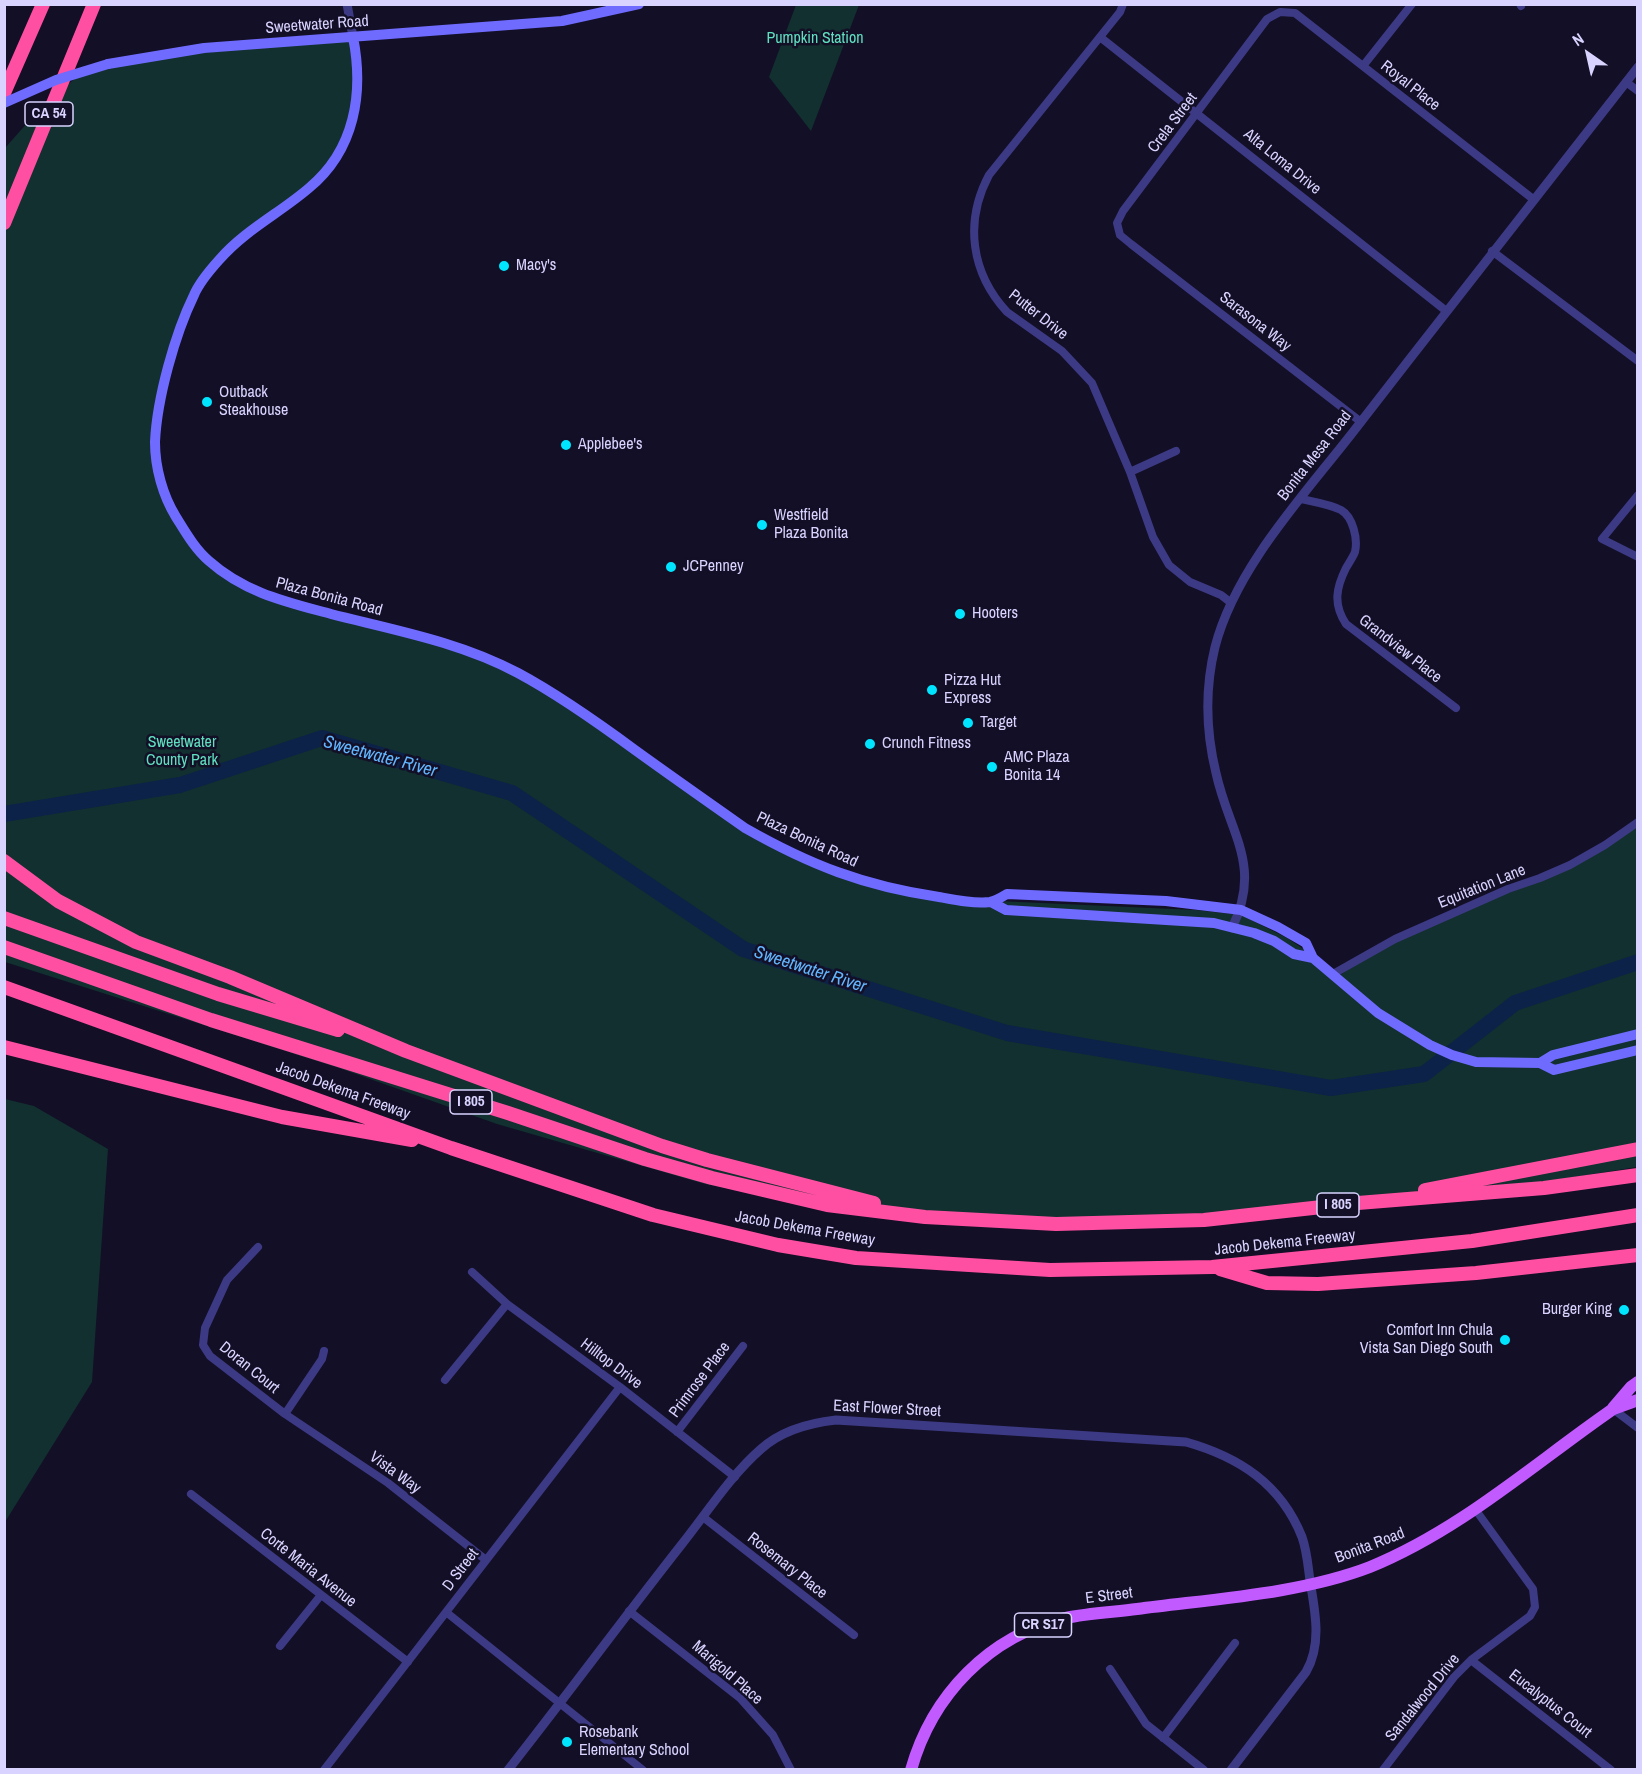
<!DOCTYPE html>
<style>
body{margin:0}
#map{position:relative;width:1642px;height:1774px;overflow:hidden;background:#130f26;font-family:"Archivo Narrow",sans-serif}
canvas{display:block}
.frame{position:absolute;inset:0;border:6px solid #d9d4ff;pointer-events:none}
.north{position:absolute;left:1558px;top:24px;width:60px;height:60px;-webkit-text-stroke:4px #130f26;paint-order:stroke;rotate:326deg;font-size:16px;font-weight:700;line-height:24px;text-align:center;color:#d9d4ff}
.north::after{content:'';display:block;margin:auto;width:21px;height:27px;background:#d9d4ff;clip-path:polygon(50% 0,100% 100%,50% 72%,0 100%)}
</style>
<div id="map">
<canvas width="1642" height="1774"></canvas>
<div class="frame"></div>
<div class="north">N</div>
</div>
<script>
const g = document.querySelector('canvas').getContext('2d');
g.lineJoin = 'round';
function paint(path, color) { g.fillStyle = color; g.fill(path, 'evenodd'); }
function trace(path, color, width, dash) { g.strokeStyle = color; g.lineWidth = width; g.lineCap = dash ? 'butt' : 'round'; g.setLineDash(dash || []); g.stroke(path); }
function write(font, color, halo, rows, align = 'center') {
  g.font = font + ' "Archivo Narrow",sans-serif'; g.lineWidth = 5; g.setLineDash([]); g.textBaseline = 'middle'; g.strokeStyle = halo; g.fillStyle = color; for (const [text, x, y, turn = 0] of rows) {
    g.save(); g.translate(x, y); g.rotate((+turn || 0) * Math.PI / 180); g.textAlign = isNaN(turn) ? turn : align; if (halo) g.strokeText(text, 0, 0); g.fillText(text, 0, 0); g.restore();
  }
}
const green = new Path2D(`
 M796 5H859L811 131 769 77Z
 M354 37 355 110 324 173 268 216 194 293 163 389 158 465 184 532 243 584 442 642 531 680 737 823 836 872 953 899 1196 910 1241 915 1287 938 1311 954 1337 977 1396 938 1539 878 1637 824V1167L1543 1182 1206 1221 1056 1224 828 1208 705 1184 497 1124 339 1068 5 962V148L44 104 77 77 110 63Z
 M5 1099 34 1106 108 1149 92 1382 5 1522Z`);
const river = new Path2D(`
 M4 814 180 785 322 738 512 793 743 949 1007 1033 1331 1088 1424 1074 1515 1003 1638 962`);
const minor = new Path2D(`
 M1123 4 1120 12 989 175C964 222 971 273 1007 312L1062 351 1092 383 1130 472 1153 537 1169 565 1190 582 1221 595 1230 602
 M1520 4 1521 6
 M1100 37 1445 310
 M1363 66 1412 4
 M1626 82 1638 91
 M1492 251 1638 361
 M1361 422 1131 244 1120 235 1117 223 1123 211 1267 19 1280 12 1295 13 1533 199
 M1130 472 1176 451
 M1638 495 1602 539 1638 557
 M1301 499C1314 502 1329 504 1341 510 1353 517 1358 539 1355 552 1353 557 1349 563 1346 568 1336 588 1333 604 1346 624L1456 708
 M1333 974 1395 939 1508 889 1540 878 1570 865 1605 845 1638 822
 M258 1247 227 1280 205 1328 203 1345 210 1356 285 1414 388 1483 486 1560
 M472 1272 507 1304 620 1387 735 1477
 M445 1380 507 1304
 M1613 1409 1638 1428
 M285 1414 322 1359 324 1351
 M677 1432 743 1346
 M191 1494 408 1662
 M703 1517 854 1635
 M629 1611 740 1698 773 1735 791 1770
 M446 1612 643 1770
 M280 1646 321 1595
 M1471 1660 1611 1770
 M1110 1669 1146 1724 1204 1770
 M1163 1738 1235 1643
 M324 1770 620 1387
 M1383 1770 1454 1677 1471 1660 1530 1616 1535 1607 1533 1589 1475 1509`);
const tertiary = new Path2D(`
 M347 4 353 37
 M1232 928C1263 865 1229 833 1216 773 1206 732 1205 688 1215 647 1236 565 1309 490 1360 423 1452 304 1545 186 1638 67
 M508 1770C567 1695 623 1619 682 1544 706 1514 731 1475 761 1449 781 1431 809 1423 836 1420L1186 1442C1239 1457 1281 1484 1302 1537 1308 1554 1308 1570 1311 1587 1316 1616 1321 1646 1306 1672L1231 1770`);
const secondary = new Path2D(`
 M353 37C364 93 355 150 309 188 280 213 245 230 219 260 210 270 199 283 194 295 175 334 157 398 155 442 155 468 163 496 176 517 186 533 195 549 209 561 245 593 287 602 331 614 394 630 460 642 518 673 559 695 597 722 635 750 671 776 708 802 745 828 810 865 864 886 939 897 955 900 974 904 990 902 995 901 1002 897 1007 894L1166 901 1241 910 1278 927 1306 943 1313 958 1378 1013 1430 1045 1452 1055 1476 1062 1540 1063 1554 1070 1638 1050
 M108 64 204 48 562 21 639 4
 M991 902 1006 910 1214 923 1254 933 1274 941 1294 954 1313 958
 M1540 1063 1553 1055 1638 1034`);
const primary = new Path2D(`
 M1613 1408 1631 1387 1638 1382
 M911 1770C932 1695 989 1636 1065 1618 1089 1613 1114 1612 1137 1609 1212 1599 1300 1594 1370 1567 1458 1531 1529 1468 1606 1414L1613 1409 1638 1400`);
const motorway = new Path2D(`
 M4 93 43 4
 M4 223 94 4
 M4 861 58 901 136 942 230 977 406 1051 662 1146 707 1160 874 1203
 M4 918 218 994 338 1030
 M4 947 211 1020 508 1113 645 1159 712 1178 827 1205 925 1217 1056 1224 1204 1220 1358 1203 1544 1188 1638 1175
 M4 987 451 1148 653 1215 778 1245 856 1258 1050 1270 1212 1267 1472 1241 1638 1215
 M4 1047 282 1117 412 1140
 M1425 1190 1638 1149
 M1220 1269 1267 1283 1318 1284 1476 1273 1638 1255`);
const secondaryBridge = new Path2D(`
 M4 103 56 80 108 64`);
const markers = [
 [504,266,6,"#00e5ff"],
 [207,402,6,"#00e5ff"],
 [566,445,6,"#00e5ff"],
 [762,525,6,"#00e5ff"],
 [671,567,6,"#00e5ff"],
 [960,614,6,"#00e5ff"],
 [932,690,6,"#00e5ff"],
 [968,723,6,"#00e5ff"],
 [870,744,6,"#00e5ff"],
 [992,767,6,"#00e5ff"],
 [1624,1310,6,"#00e5ff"],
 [1505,1340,6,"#00e5ff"],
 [567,1742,6,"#00e5ff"]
];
const shields = [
 [49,114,48],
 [471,1102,42],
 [1338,1205,42],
 [1043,1625,57]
];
const shieldNames = [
 ["CA 54",49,114],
 ["I 805",471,1102],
 ["I 805",1338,1205],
 ["CR S17",1043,1625]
];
const streetNames = [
 ["Sweetwater Road",317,25,-4],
 ["Royal Place",1410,86,38],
 ["Crela Street",1173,123,-53],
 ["Alta Loma Drive",1282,162,39],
 ["Putter Drive",1038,315,38],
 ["Sarasona Way",1255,322,38],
 ["Bonita Mesa Road",1315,456,-52],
 ["Plaza Bonita Road",329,597,15],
 ["Grandview Place",1400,649,38],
 ["Plaza Bonita Road",807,840,25],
 ["Equitation Lane",1482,887,-22],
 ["Jacob Dekema Freeway",343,1091,20],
 ["Jacob Dekema Freeway",805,1229,10],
 ["Jacob Dekema Freeway",1285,1243,-6],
 ["Hilltop Drive",611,1364,37],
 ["Doran Court",249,1368,39],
 ["Primrose Place",700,1380,-53],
 ["East Flower Street",887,1409,3],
 ["Vista Way",395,1473,36],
 ["Bonita Road",1370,1546,-21],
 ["Rosemary Place",787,1566,38],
 ["Corte Maria Avenue",308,1568,38],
 ["D Street",461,1570,-53],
 ["E Street",1109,1596,-7],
 ["Marigold Place",727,1673,41],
 ["Sandalwood Drive",1423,1698,-51],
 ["Eucalyptus Court",1550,1704,38]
];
const parkNames = [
 ["Pumpkin Station",815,39],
 ["Sweetwater",182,743],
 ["County Park",182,761]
];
const poiNames = [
 ["Macy's",516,266],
 ["Outback",219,393],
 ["Steakhouse",219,411],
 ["Applebee's",578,445],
 ["Westfield",774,516],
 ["Plaza Bonita",774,534],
 ["JCPenney",683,567],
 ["Hooters",972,614],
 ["Pizza Hut",944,681],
 ["Express",944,699],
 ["Target",980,723],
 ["Crunch Fitness",882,744],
 ["AMC Plaza",1004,758],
 ["Bonita 14",1004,776],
 ["Burger King",1612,1310,"right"],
 ["Comfort Inn Chula",1493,1331,"right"],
 ["Vista San Diego South",1493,1349,"right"],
 ["Rosebank",579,1733],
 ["Elementary School",579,1751]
];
const waterNames = [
 ["Sweetwater River",380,757,15],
 ["Sweetwater River",810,970,18]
];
paint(green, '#12302f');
trace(river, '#0c2248', 16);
trace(minor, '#3d3a85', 8);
trace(tertiary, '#3d3a85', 9);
trace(secondary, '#6f6bff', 10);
trace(primary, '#c25bff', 12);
trace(motorway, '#ff4fa3', 14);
trace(secondaryBridge, '#6f6bff', 10);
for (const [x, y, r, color] of markers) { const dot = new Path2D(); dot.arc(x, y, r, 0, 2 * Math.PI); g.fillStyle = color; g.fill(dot); trace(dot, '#130f26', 2); }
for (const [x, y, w] of shields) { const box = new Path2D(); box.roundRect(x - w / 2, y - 12, w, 24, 4.5); g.fillStyle = '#130f26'; g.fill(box); trace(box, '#d9d4ff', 1.5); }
write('bold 15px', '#d9d4ff', null, shieldNames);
write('16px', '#d9d4ff', '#130f26', streetNames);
write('16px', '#5fe0c0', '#130f26', parkNames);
write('16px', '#d9d4ff', '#130f26', poiNames, 'left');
write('italic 18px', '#62b6ff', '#130f26', waterNames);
</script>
